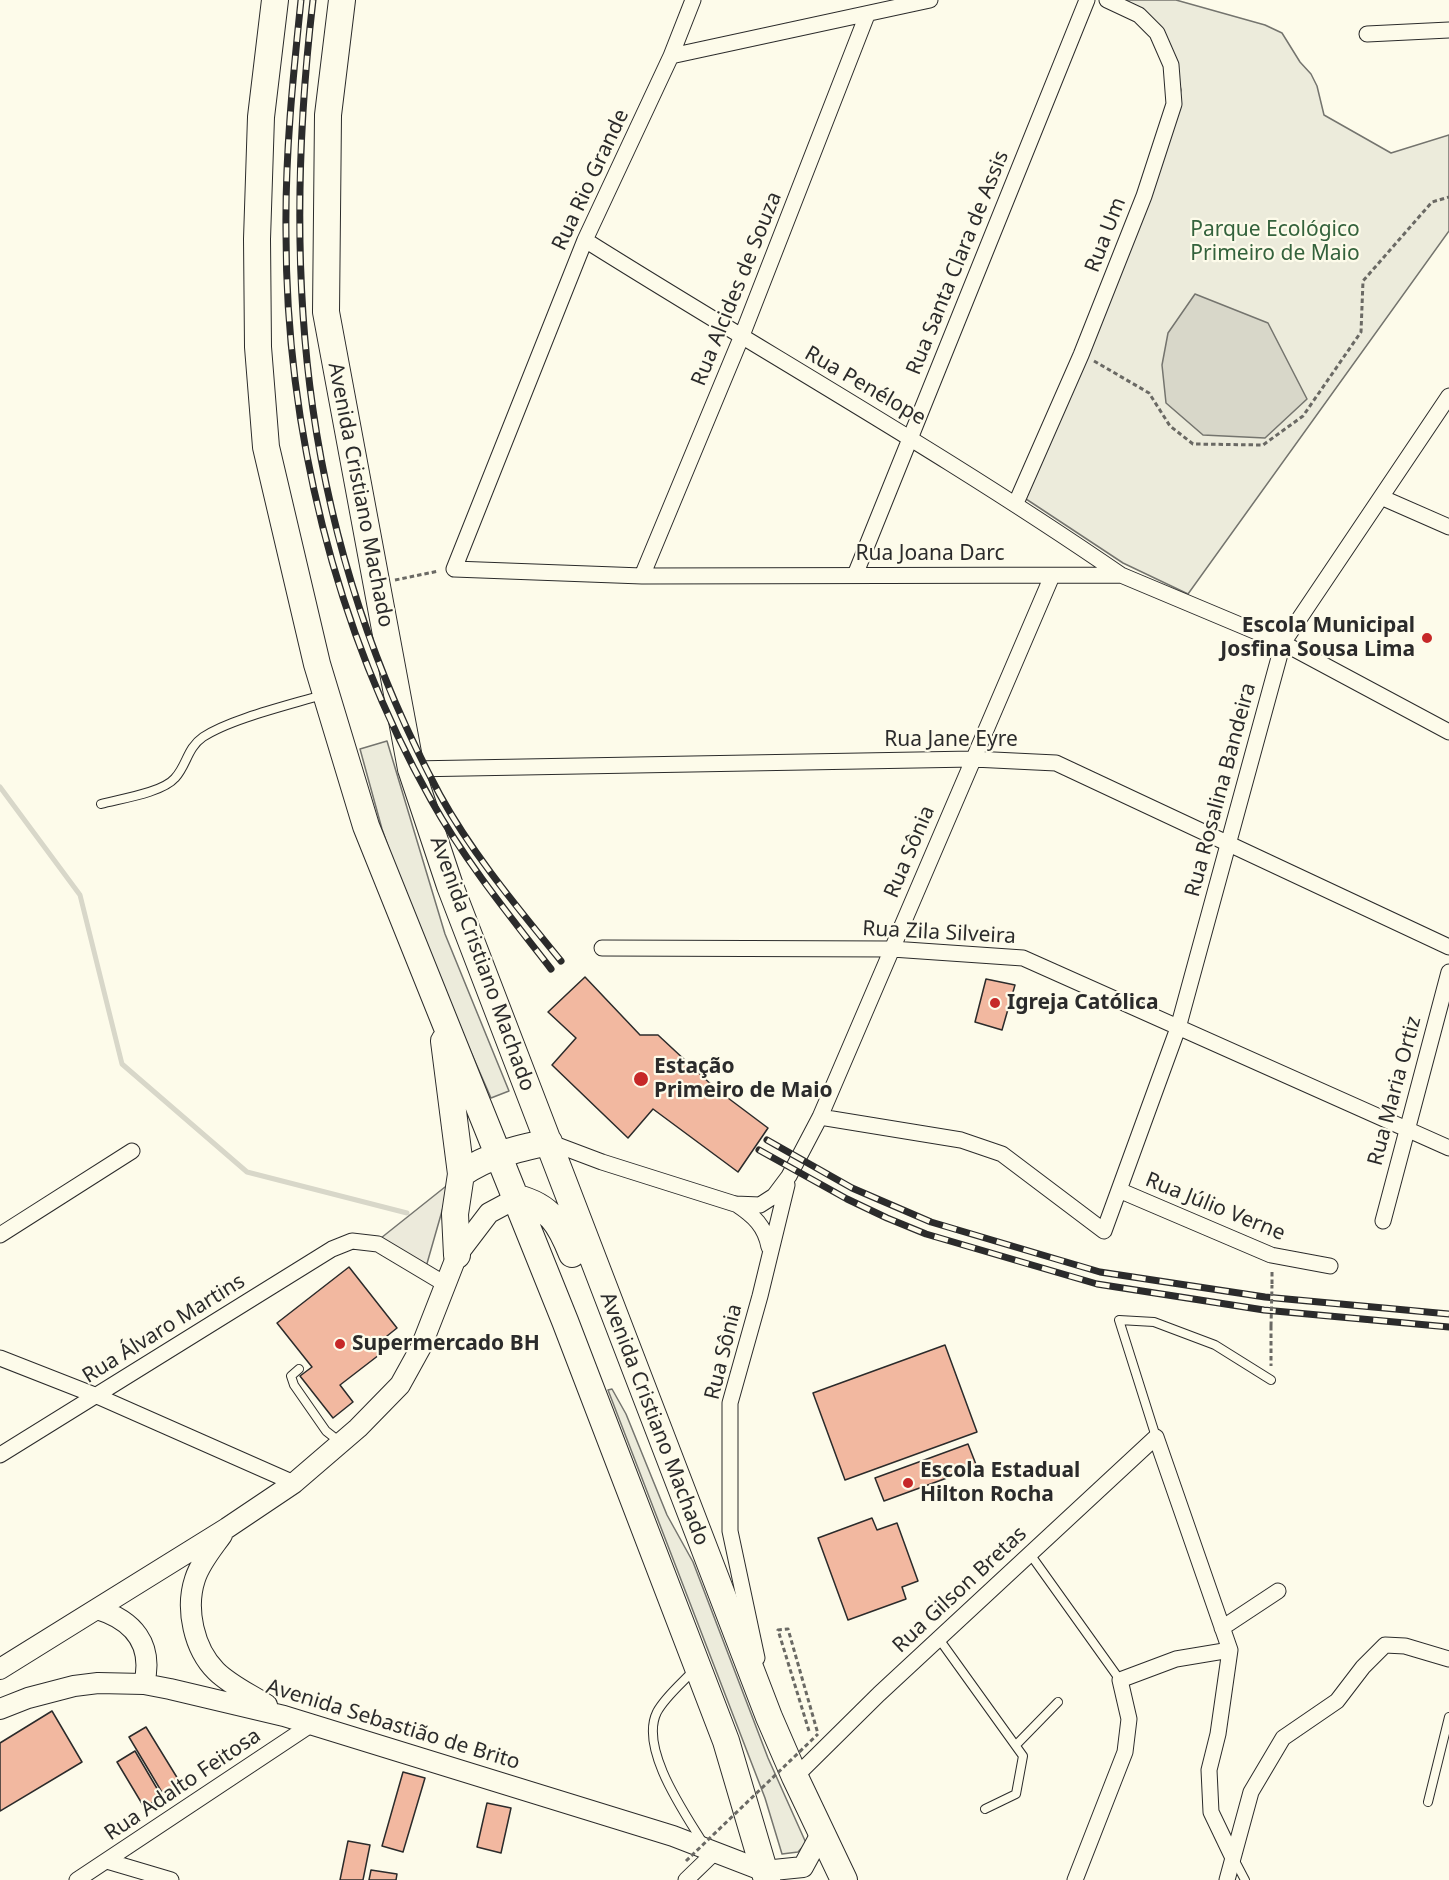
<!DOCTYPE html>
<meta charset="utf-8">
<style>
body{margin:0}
canvas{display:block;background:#fdfbea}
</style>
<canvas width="1449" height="1880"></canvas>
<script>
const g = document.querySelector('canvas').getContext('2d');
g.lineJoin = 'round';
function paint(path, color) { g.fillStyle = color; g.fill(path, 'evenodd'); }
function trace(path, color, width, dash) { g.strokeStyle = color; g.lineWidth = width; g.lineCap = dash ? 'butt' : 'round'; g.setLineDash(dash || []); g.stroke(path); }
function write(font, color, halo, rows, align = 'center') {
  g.font = font + ' "Noto Sans",sans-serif'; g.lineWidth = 4.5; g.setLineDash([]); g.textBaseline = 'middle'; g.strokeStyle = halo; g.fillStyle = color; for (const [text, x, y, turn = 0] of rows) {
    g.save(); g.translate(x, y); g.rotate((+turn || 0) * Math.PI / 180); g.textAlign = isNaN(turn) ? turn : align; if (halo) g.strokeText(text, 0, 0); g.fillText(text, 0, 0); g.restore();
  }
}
const green = new Path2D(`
 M1114 0H1176L1265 25 1282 33 1300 62 1311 74 1317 86 1324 115 1391 153 1449 135V231L1188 594 1123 563 1023 497 1171 128 1181 90 1169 44Z
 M387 741 445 934 509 1091 491 1098 415 924 382 829 360 749Z
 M612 1389 626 1414 667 1515 693 1562 768 1758 806 1843 798 1852 782 1854 765 1798 608 1390Z`);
const parking = new Path2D(`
 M450 1183 426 1267 381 1238Z`);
const water = new Path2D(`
 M1195 294 1268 323 1307 399 1265 438 1203 435 1166 403 1162 365 1168 333Z`);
const stream = new Path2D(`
 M0 787 80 895 122 1064 247 1172 407 1213`);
const building = new Path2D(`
 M585 977 640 1035H658L716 1089 768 1128 738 1172 653 1109 628 1138 552 1065 576 1038 548 1012Z
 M986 979 1015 985 1002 1030 975 1022Z
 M349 1267 397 1328 382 1340 388 1348 340 1385 353 1402 333 1418 300 1376 312 1367 277 1323Z
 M945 1345 977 1432 845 1480 813 1393Z
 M968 1444 977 1467 884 1501 875 1478Z
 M872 1518 877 1530 897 1523 918 1581 902 1587 906 1599 848 1620 818 1538Z
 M52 1711 82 1762 0 1811V1743Z
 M146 1727 181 1784 163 1794 129 1737Z
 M135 1751 162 1797 144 1807 117 1762Z
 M403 1772 425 1778 403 1852 382 1846Z
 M487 1803 511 1808 501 1853 477 1847Z
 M348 1841 370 1845 363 1880H340Z
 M371 1870 397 1874 396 1880H369Z`);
const path = new Path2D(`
 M1094 361 1149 393 1170 426 1193 444 1263 445 1303 416 1361 332 1363 281 1432 202 1449 197
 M395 580 439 571
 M1272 1272V1285
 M1271 1326V1366
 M809 1731 778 1630 788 1629 818 1734`);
const service = new Path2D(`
 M101 804C119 799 162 793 175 778 187 765 187 748 203 737 230 719 289 705 322 695
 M299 1369 291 1376 294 1385 326 1431 340 1442
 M1156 1437 1119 1320 1154 1322 1215 1345 1271 1380
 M1030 1554 1120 1680
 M939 1639 1023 1756 1016 1794 985 1809
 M694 1670C682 1683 665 1697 657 1712 639 1748 684 1812 703 1843
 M1016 1745 1058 1702
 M1428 1802 1449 1717
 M1234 1859 1245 1880`);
const minor = new Path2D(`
 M930 0 671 56 585 240 454 569 642 576 1121 575 1283 643 1449 732
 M1367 34 1449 30
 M671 56 693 0
 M585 240C763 352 947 455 1121 575
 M1383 498 1449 527
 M1016 503 1081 355 1144 196 1174 104 1171 65 1157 33 1139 15 1107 0
 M855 575 1087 0
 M642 576 741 338 867 15
 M411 769 973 759 1056 763 1449 947
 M602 948 892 949 1023 958 1449 1148
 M820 1117 961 1140 1002 1154 1104 1231 1178 1028 1283 643 1449 396
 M549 1142 602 1162 735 1204 760 1205 774 1196 789 1176 820 1117 1052 576
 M1121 1191 1271 1255 1330 1266
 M736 1204C754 1216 765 1226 769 1247
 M1383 1221 1449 972
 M0 1235 132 1151
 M0 1358 97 1396 294 1483
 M0 1455 332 1249 352 1241 378 1244 445 1284
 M1222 1628 1278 1591
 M757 1658 730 1531V1403L760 1296 787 1185
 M795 1777 879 1694 1156 1437 1230 1650 1218 1734 1209 1770 1211 1812 1233 1858
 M107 1861 171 1880
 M77 1880 312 1724
 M686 1880 715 1852
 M1075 1880 1125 1752 1129 1719 1120 1680 1176 1659 1230 1650
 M1227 1880 1251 1792 1283 1738 1337 1701 1363 1667 1385 1645 1405 1646 1449 1659`);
const tertiary = new Path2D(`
 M222 1535C212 1549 200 1563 195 1579 185 1609 194 1649 216 1671 230 1685 250 1694 267 1705
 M97 1609C133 1620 154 1644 144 1684
 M0 1669 227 1528 294 1483 358 1428 400 1385 421 1347 457 1255 489 1213 517 1198
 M0 1709 28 1698 74 1686 98 1683 144 1684 170 1689 284 1716 673 1836 764 1871 803 1867 822 1832`);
const trunk = new Path2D(`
 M275 0 261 117 257 239 258 347 266 447 317 664 366 826 565 1321 726 1741 767 1880
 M342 0 328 115 326 312 411 769 450 886 769 1717 795 1777 844 1880
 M444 1041 461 1174 455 1214 457 1255
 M461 1174C489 1155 516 1149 549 1142
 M517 1198C550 1206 560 1224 572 1254`);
const rail = new Path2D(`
 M301 0C293 77 285 155 286 233 286 429 335 629 431 800 465 861 509 915 551 969
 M313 0C280 283 303 540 440 795 473 855 518 908 561 961
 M767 1140 852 1188 931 1222 1100 1272 1265 1297 1449 1314
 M759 1150 847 1199 887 1218 926 1234 1097 1284 1264 1310 1449 1327`);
const pathBridge = new Path2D(`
 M1271 1326 1272 1285
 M686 1861 818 1734`);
const markers = [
 [1427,638,6,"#c62828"],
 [995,1003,6,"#c62828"],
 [641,1079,8,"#c62828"],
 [340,1344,6,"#c62828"],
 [908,1483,6,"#c62828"]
];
const streetNames = [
 ["Rua Rio Grande",591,180,-65],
 ["Rua Um",1106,235,-69],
 ["Rua Santa Clara de Assis",958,263,-68],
 ["Rua Alcides de Souza",737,289,-68],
 ["Rua Penélope",865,386,30],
 ["Avenida Cristiano Machado",360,495,79],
 ["Rua Joana Darc",930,554],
 ["Rua Jane Eyre",951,740],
 ["Rua Rosalina Bandeira",1221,790,-75],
 ["Rua Sônia",910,852,-67],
 ["Rua Zila Silveira",939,933,3],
 ["Avenida Cristiano Machado",482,964,70],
 ["Rua Maria Ortiz",1395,1091,-75],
 ["Rua Júlio Verne",1215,1207,22],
 ["Rua Álvaro Martins",164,1329,-32],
 ["Rua Sônia",724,1352,-76],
 ["Avenida Cristiano Machado",654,1419,69],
 ["Rua Gilson Bretas",960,1590,-43],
 ["Avenida Sebastião de Brito",393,1725,17],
 ["Rua Adalto Feitosa",183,1785,-34]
];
const parkNames = [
 ["Parque Ecológico",1275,230],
 ["Primeiro de Maio",1275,254]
];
const poiNames = [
 ["Escola Municipal",1415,626,"right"],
 ["Josfina Sousa Lima",1415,650,"right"],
 ["Igreja Católica",1007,1003],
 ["Estação",654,1067],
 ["Primeiro de Maio",654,1091],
 ["Supermercado BH",352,1344],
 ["Escola Estadual",920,1471],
 ["Hilton Rocha",920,1495]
];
paint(green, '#ecebdb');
trace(green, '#74746e', 1.5);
paint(parking, '#eceadb');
trace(parking, '#74746e', 1.5);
paint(water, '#d8d7c9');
trace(water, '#74746e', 1.5);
trace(stream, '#d8d7c9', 5);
paint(building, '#f2b8a0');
trace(building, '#2b2b2b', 1.5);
trace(service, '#2b2b2b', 10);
trace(minor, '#2b2b2b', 17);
trace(tertiary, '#2b2b2b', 22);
trace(trunk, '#2b2b2b', 28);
trace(path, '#6a6964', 3, [4.5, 3]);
trace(service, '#fdfbea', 8);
trace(minor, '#fdfbea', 15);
trace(tertiary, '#fdfbea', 20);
trace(trunk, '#fdfbea', 26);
trace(rail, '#2b2b2b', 7);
trace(rail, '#fdfbea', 4.5, [14]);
trace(pathBridge, '#6a6964', 3, [4.5, 3]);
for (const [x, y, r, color] of markers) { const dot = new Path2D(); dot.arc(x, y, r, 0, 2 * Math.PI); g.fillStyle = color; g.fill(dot); trace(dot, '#fdfbea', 2); }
write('21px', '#2b2b2b', '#fdfbea', streetNames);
write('21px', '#34623c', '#fdfbea', parkNames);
write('bold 21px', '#2b2b2b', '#fdfbea', poiNames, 'left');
</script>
